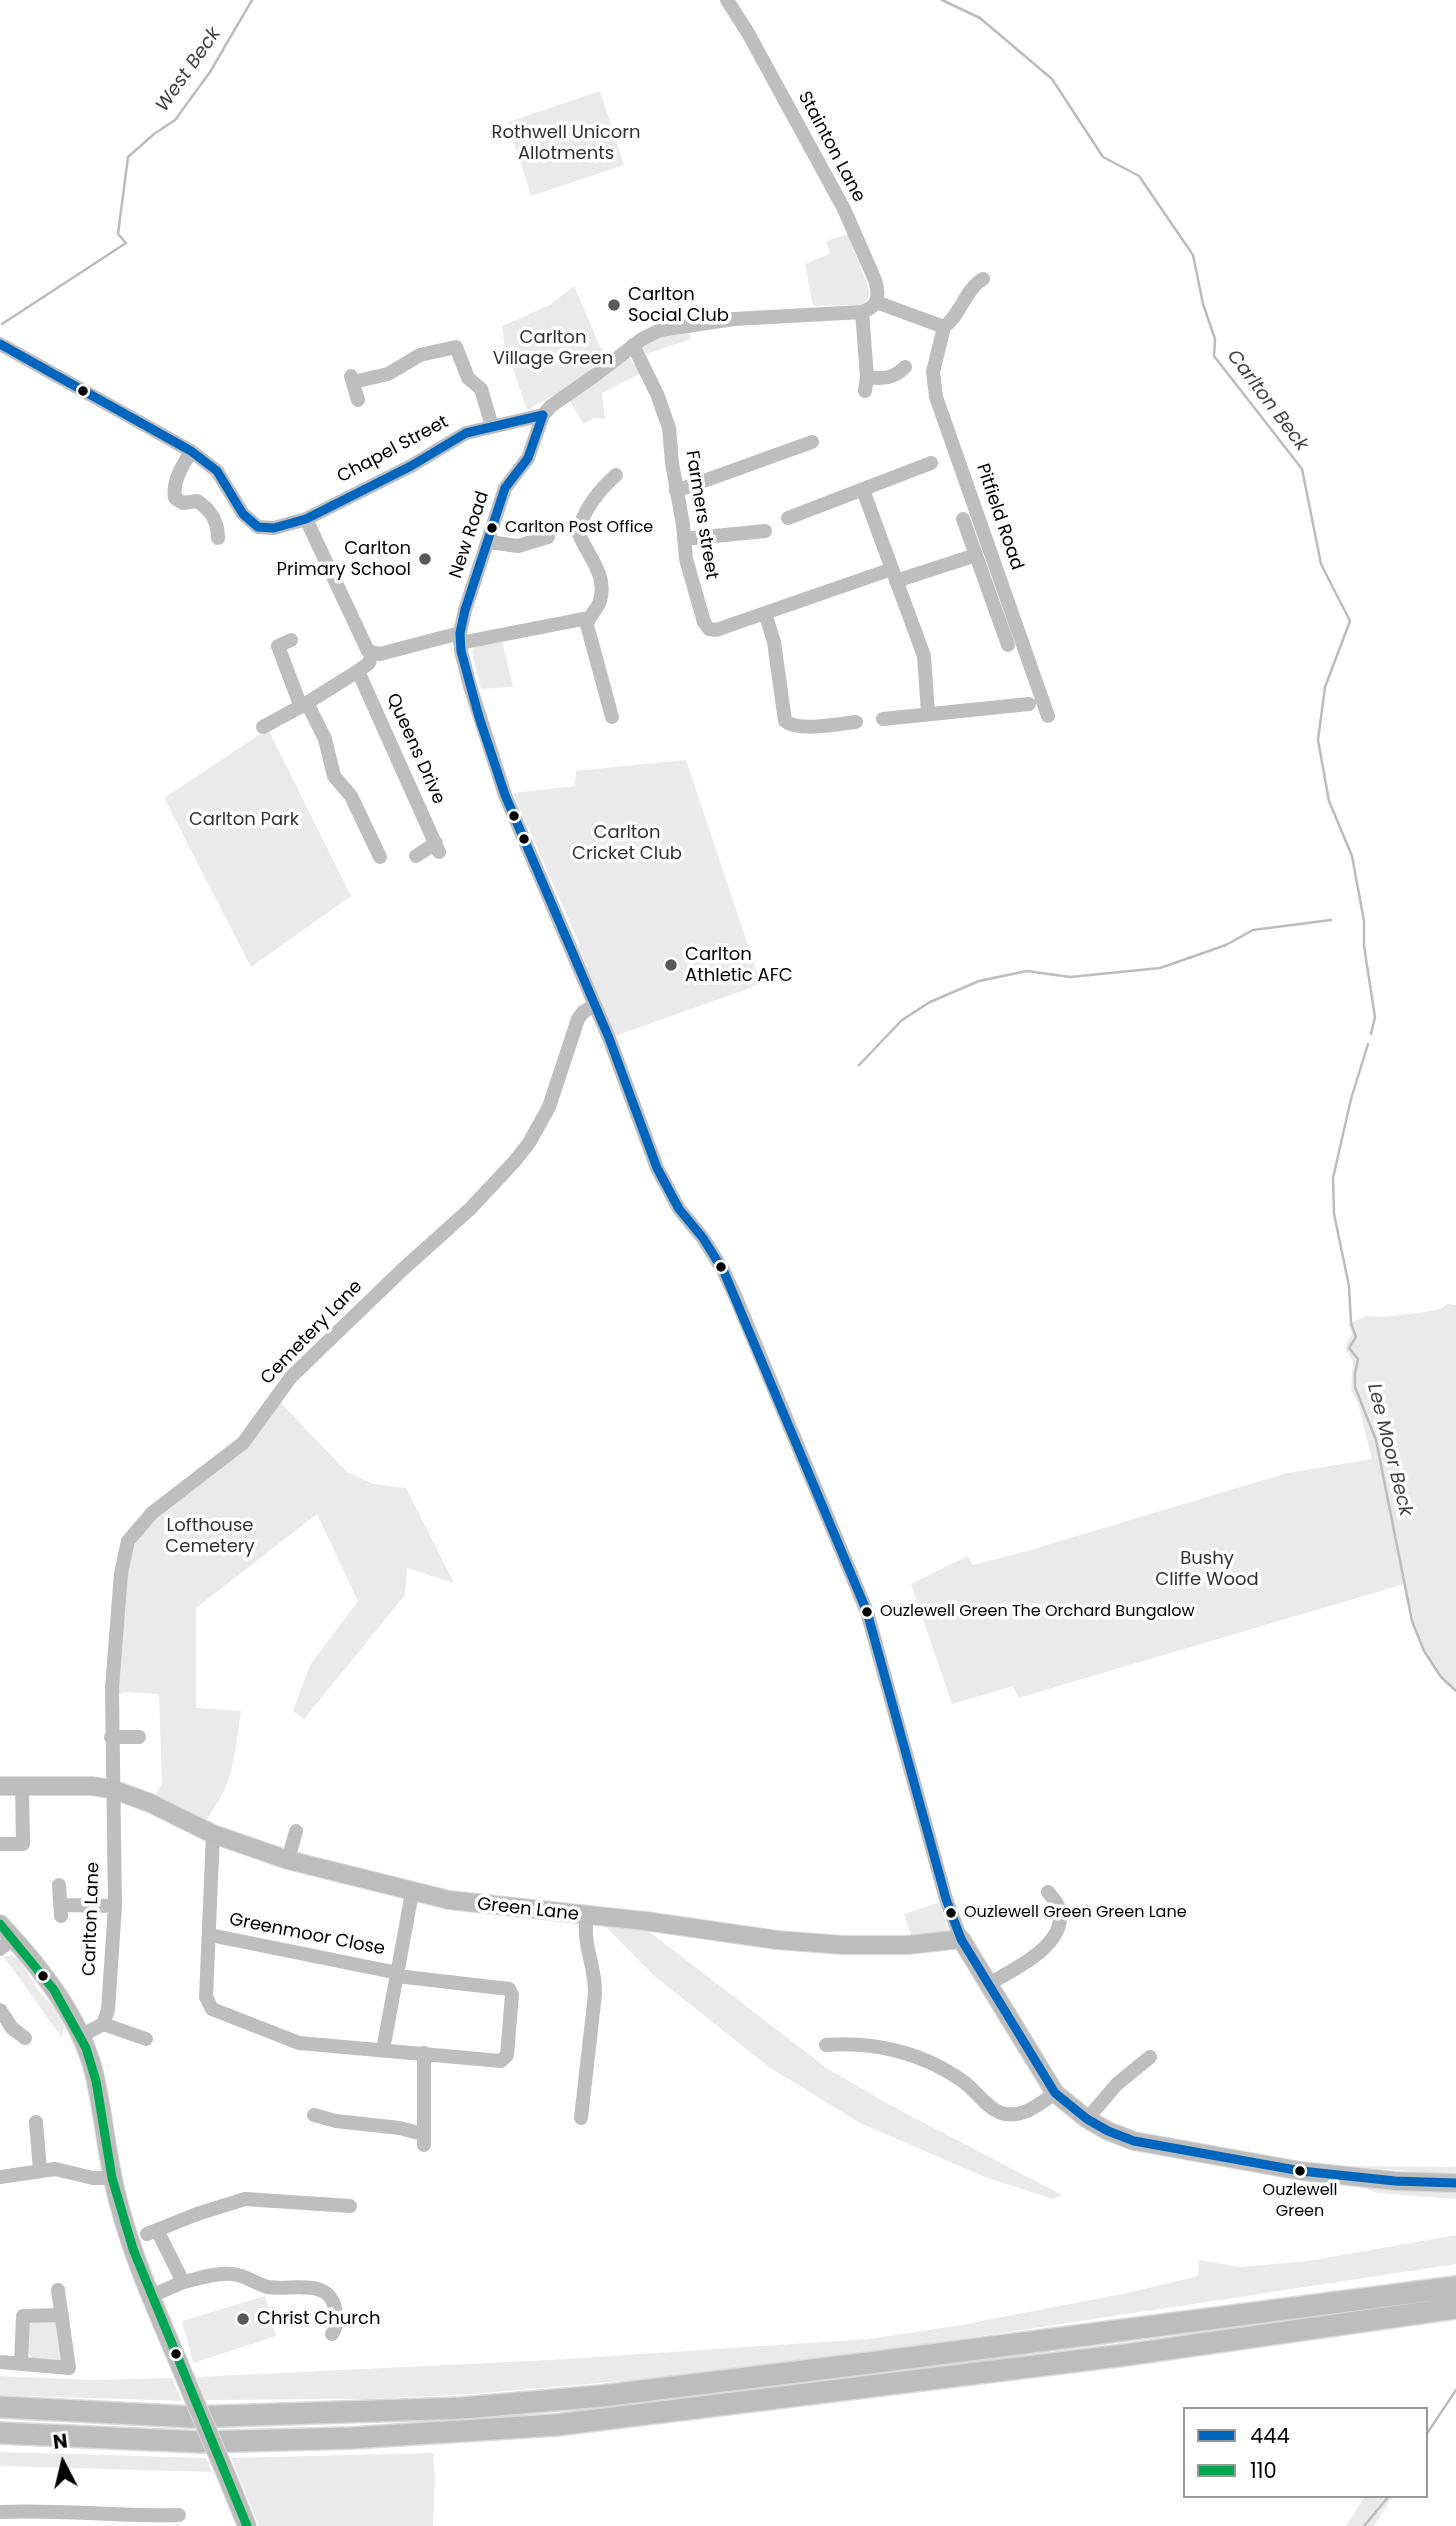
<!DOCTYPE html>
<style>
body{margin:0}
#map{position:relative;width:1456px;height:2526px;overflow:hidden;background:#fff;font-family:Poppins,sans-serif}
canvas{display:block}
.legend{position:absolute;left:1183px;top:2407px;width:245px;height:91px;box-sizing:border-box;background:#fff;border:2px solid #999;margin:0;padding:9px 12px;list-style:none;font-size:21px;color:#000}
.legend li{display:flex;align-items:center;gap:14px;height:35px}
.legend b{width:35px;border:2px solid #999}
.north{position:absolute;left:28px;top:2428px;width:70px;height:70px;-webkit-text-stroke:5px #fff;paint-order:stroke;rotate:353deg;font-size:19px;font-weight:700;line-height:28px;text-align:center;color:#000}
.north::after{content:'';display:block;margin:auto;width:24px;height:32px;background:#000;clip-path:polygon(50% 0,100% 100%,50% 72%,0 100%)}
</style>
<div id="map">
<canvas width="1456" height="2526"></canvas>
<ul class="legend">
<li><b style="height:9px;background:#0065bd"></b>444</li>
<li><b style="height:9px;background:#00a651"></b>110</li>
</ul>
<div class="north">N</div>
</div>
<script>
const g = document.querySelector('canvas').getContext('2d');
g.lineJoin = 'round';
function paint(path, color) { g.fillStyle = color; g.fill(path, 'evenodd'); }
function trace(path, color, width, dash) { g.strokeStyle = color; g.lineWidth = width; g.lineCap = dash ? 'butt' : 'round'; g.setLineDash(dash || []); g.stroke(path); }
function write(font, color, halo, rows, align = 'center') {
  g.font = font + ' Poppins,sans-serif'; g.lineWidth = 7; g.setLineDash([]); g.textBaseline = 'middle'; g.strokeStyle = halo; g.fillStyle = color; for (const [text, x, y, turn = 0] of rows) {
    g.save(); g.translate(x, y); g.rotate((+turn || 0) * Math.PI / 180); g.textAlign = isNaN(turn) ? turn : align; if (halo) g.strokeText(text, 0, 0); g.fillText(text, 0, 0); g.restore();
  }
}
const green = new Path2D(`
 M600 91 624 165 531 196 508 122Z
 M848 234 869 290C870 298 866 304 858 305L813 306 805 264 830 254 826 241Z
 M574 286 605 358 567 388 527 410 504 342 502 326 550 305Z
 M687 329 691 339 646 354 642 347 650 340Z
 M627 355 641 373 602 393 605 419 595 418 583 424 570 401Z
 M502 640 513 687 481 689 472 652 475 646Z
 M268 729 351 896 251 967 164 798Z
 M686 760 761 984 615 1036 578 946 580 945 513 793 575 786 576 771Z
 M1447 1304 1456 1305V1691C1418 1658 1417 1628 1404 1584L1018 1698 1013 1686 952 1704 911 1584 968 1556 973 1565 1027 1551 1287 1473 1372 1459 1358 1403 1351 1389 1353 1360 1346 1351 1347 1343 1352 1334 1348 1324 1366 1316 1382 1317 1426 1312 1442 1308Z
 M279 1401 347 1472 373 1484 406 1488 454 1583 407 1568 405 1595 304 1719 293 1711 310 1665 358 1601 317 1514 196 1608V1708L241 1711C234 1756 235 1782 206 1820L153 1798 162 1783 159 1694 123 1692 118 1695 125 1582 130 1552 141 1532Z
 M940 1902 949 1934 912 1938 904 1914Z
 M604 1925 647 1930 828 2069 890 2105 1062 2195 1053 2199 985 2177 860 2123 769 2067 653 1975Z
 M11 1955 21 1961 37 1989 58 2012 64 2025 62 2038 4 1957Z
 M1345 2166 1456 2167V2175Z
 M1355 2185 1456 2189V2199L1378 2193Z
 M1456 2235V2264L870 2353 701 2374 473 2394 368 2399 206 2400 196 2377 551 2360 869 2339 961 2325 1132 2292 1198 2276 1199 2260 1240 2267 1309 2261Z
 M265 2296 276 2336 193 2363 182 2321Z
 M56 2320 62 2359 60 2361 33 2359 27 2350 30 2321Z
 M0 2376 91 2380 172 2378 182 2401 0 2395Z
 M0 2452 206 2458 212 2472 0 2466Z
 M433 2453 435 2479 433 2526H259L231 2458Z
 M1365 2496H1393L1374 2526H1346Z`);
const stream = new Path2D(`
 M942 0 980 18 1052 79 1103 157 1139 176 1193 255 1203 304 1215 339 1214 356 1302 469 1321 564 1350 621 1325 687 1318 740 1329 801 1352 856 1364 921V946L1375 1017 1371 1034
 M2 324 126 243 118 234 128 157 154 134 175 120 210 72 252 0
 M1368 1044 1351 1099 1333 1178 1334 1214 1349 1286 1351 1323 1356 1337 1349 1348 1358 1359 1355 1373V1387L1376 1440 1412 1621 1424 1651 1441 1677 1456 1691
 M859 1065 902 1020 930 1002 979 981 1027 971 1070 977 1160 968 1226 945 1253 930 1331 920
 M1426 2435 1456 2390
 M1364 2526 1389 2496`);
const minor = new Path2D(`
 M727 0 748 33 844 209 875 280C880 296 878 307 862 312L734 319 660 330 642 339 594 376 551 406 543 415 528 458 505 488 465 610 460 633 461 651 470 686 505 795 609 1038 657 1168 679 1209 703 1238 724 1272 736 1298 867 1612 946 1899 961 1939
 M876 302 944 327
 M862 312 867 377 865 391
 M944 327 933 372 936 397 1048 716
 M944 327C961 315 965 289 983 279
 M0 344 191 451 217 471 243 514 258 527 274 528 306 519 411 466 466 433 543 415
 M633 345 657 394 669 428 672 463 683 525 686 559 704 622 709 629 716 630 892 569
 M351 376 358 400
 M867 377C882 379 894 379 905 367
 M353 382 388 374 420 355 456 347 468 378 481 389 492 426
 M191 451C183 466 172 480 175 498L183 503 197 501C211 510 218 521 218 538
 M863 490 924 656 928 713
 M676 491 812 442
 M788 518 931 463
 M306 519 368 651 380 654 460 633
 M963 519 1008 645
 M684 539 765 531
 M489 542 518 546 548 537
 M896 581 976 555
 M765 613 774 642 785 721C799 732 838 724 856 722
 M291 640 278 646 301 707
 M460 643 588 618
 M358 671 439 852
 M307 703 325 739 334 776 351 796 380 857
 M612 717 587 625C589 615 597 610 600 601 608 575 587 555 579 534 580 513 601 488 616 475
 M883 719 1029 704
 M263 727 307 703 358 671 369 663 372 653
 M416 856 436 843
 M111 1737H139
 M213 1834 206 1997 212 2009 299 2043 501 2061 507 2055 512 1995 509 1989 397 1976
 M0 1844H23L22 1786
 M288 1860 296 1831
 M59 1885 61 1916
 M60 1905 115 1906
 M210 1935 398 1973
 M0 1949 14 1938
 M988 1984C1013 1970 1072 1943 1058 1906 1056 1901 1051 1896 1048 1892
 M0 2010 12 2028 25 2038
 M103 2024 146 2039
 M81 2036 103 2024 108 2010 115 1906 112 1688 121 1573 128 1541 152 1513 243 1443 291 1377 402 1270 470 1209 514 1162 529 1143 549 1107 578 1019 583 1012 595 1005
 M826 2045C874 2041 924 2053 964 2082 976 2091 987 2108 1001 2113 1022 2119 1040 2104 1055 2093
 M383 2050 412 1893
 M314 2115 336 2121 399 2128 423 2134
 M581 2118 595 1994C596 1964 582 1949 587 1916
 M1087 2119 1117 2084 1150 2057
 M36 2122 40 2170
 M424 2145V2053
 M0 2177 55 2169 93 2178H112
 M147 2234 197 2214 245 2199 350 2206
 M183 2282C198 2279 217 2272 232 2274 245 2275 256 2284 268 2287 291 2291 328 2277 335 2308 338 2318 337 2326 332 2334
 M151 2296 183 2282 157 2230
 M0 2362 69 2368 58 2290
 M21 2364 23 2316 62 2315
 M0 2512C60 2509 120 2517 179 2515`);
const major = new Path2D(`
 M0 1786H91L112 1789 150 1803 213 1834 288 1860 449 1900 645 1921 777 1940 842 1945H908L961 1939 1055 2093 1087 2119 1108 2131 1134 2141 1301 2171 1395 2181 1456 2183
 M0 1924C41 1968 84 2021 96 2082 105 2124 108 2167 120 2208 136 2267 162 2322 185 2378
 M225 2472 247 2526`);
const highway = new Path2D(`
 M0 2407 193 2417 463 2408 601 2396 877 2362 1456 2287
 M0 2433 201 2442 351 2438 556 2425 1125 2355 1456 2308`);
const majorBridge = new Path2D(`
 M185 2378 225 2472`);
const bus1 = new Path2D(`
 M0 344 191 451 217 471 243 514 258 527 274 528 306 519 411 466 466 433 543 415
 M543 415 528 458 505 488 465 610 460 633 461 651 479 717 505 795 609 1038 657 1168 679 1209 703 1238 724 1272 867 1612 946 1899 961 1939 1055 2093 1087 2119 1108 2131 1134 2141 1301 2171 1395 2181 1456 2183`);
const bus2 = new Path2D(`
 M0 1924 54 1990 86 2048 96 2081 112 2178 133 2249 247 2526`);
const markers = [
 [614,305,7,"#595959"],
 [83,391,6,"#000"],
 [492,528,6,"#000"],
 [425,559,7,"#595959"],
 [514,816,6,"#000"],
 [524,839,6,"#000"],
 [671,965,7,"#595959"],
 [721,1267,6,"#000"],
 [867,1612,6,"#000"],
 [951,1913,6,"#000"],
 [43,1976,6,"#000"],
 [1300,2171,6,"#000"],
 [243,2319,7,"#595959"],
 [176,2354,6,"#000"]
];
const busNames = [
 ["Carlton Post Office",505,528],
 ["Ouzlewell Green The Orchard Bungalow",880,1612],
 ["Ouzlewell Green Green Lane",964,1913],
 ["Ouzlewell",1300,2191,"center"],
 ["Green",1300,2212,"center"]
];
const parkNames = [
 ["Rothwell Unicorn",566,133],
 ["Allotments",566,154],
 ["Carlton",553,338],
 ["Village Green",553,359],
 ["Carlton Park",244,820],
 ["Carlton",627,833],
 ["Cricket Club",627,854],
 ["Lofthouse",210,1526],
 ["Cemetery",210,1547],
 ["Bushy",1207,1559],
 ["Cliffe Wood",1207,1580]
];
const streetNames = [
 ["Stainton Lane",831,147,62],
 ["Chapel Street",393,450,-28],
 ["Farmers street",701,515,81],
 ["Pitfield Road",999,517,71],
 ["New Road",470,535,-72],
 ["Queens Drive",415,749,66],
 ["Cemetery Lane",312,1333,-46],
 ["Green Lane",528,1910,6],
 ["Carlton Lane",92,1919,-88],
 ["Greenmoor Close",307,1935,11]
];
const poiNames = [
 ["Carlton",628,295],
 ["Social Club",628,316],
 ["Carlton",411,549,"right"],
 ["Primary School",411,570,"right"],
 ["Carlton",685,955],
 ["Athletic AFC",685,976],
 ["Christ Church",257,2319]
];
const waterNames = [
 ["West Beck",189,70,-55],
 ["Carlton Beck",1267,401,53],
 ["Lee Moor Beck",1389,1450,76]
];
paint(green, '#eaeaea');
trace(stream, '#bcbcbc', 2.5);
trace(major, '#dbdbdb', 20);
trace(highway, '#dbdbdb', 24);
trace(minor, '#bebebe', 14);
trace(major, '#bdbdbd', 18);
trace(highway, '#bdbdbd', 21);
trace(majorBridge, '#dbdbdb', 20, []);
trace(majorBridge, '#bdbdbd', 18);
trace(bus1, '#0065bd', 9);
trace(bus2, '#00a651', 9);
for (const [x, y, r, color] of markers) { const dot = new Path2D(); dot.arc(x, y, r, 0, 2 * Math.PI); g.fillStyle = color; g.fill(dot); trace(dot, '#fff', 2.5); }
write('16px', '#000', '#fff', busNames, 'left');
write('18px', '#303030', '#fff', parkNames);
write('18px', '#000', '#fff', streetNames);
write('18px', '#000', '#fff', poiNames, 'left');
write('italic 19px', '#414141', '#fff', waterNames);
</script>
